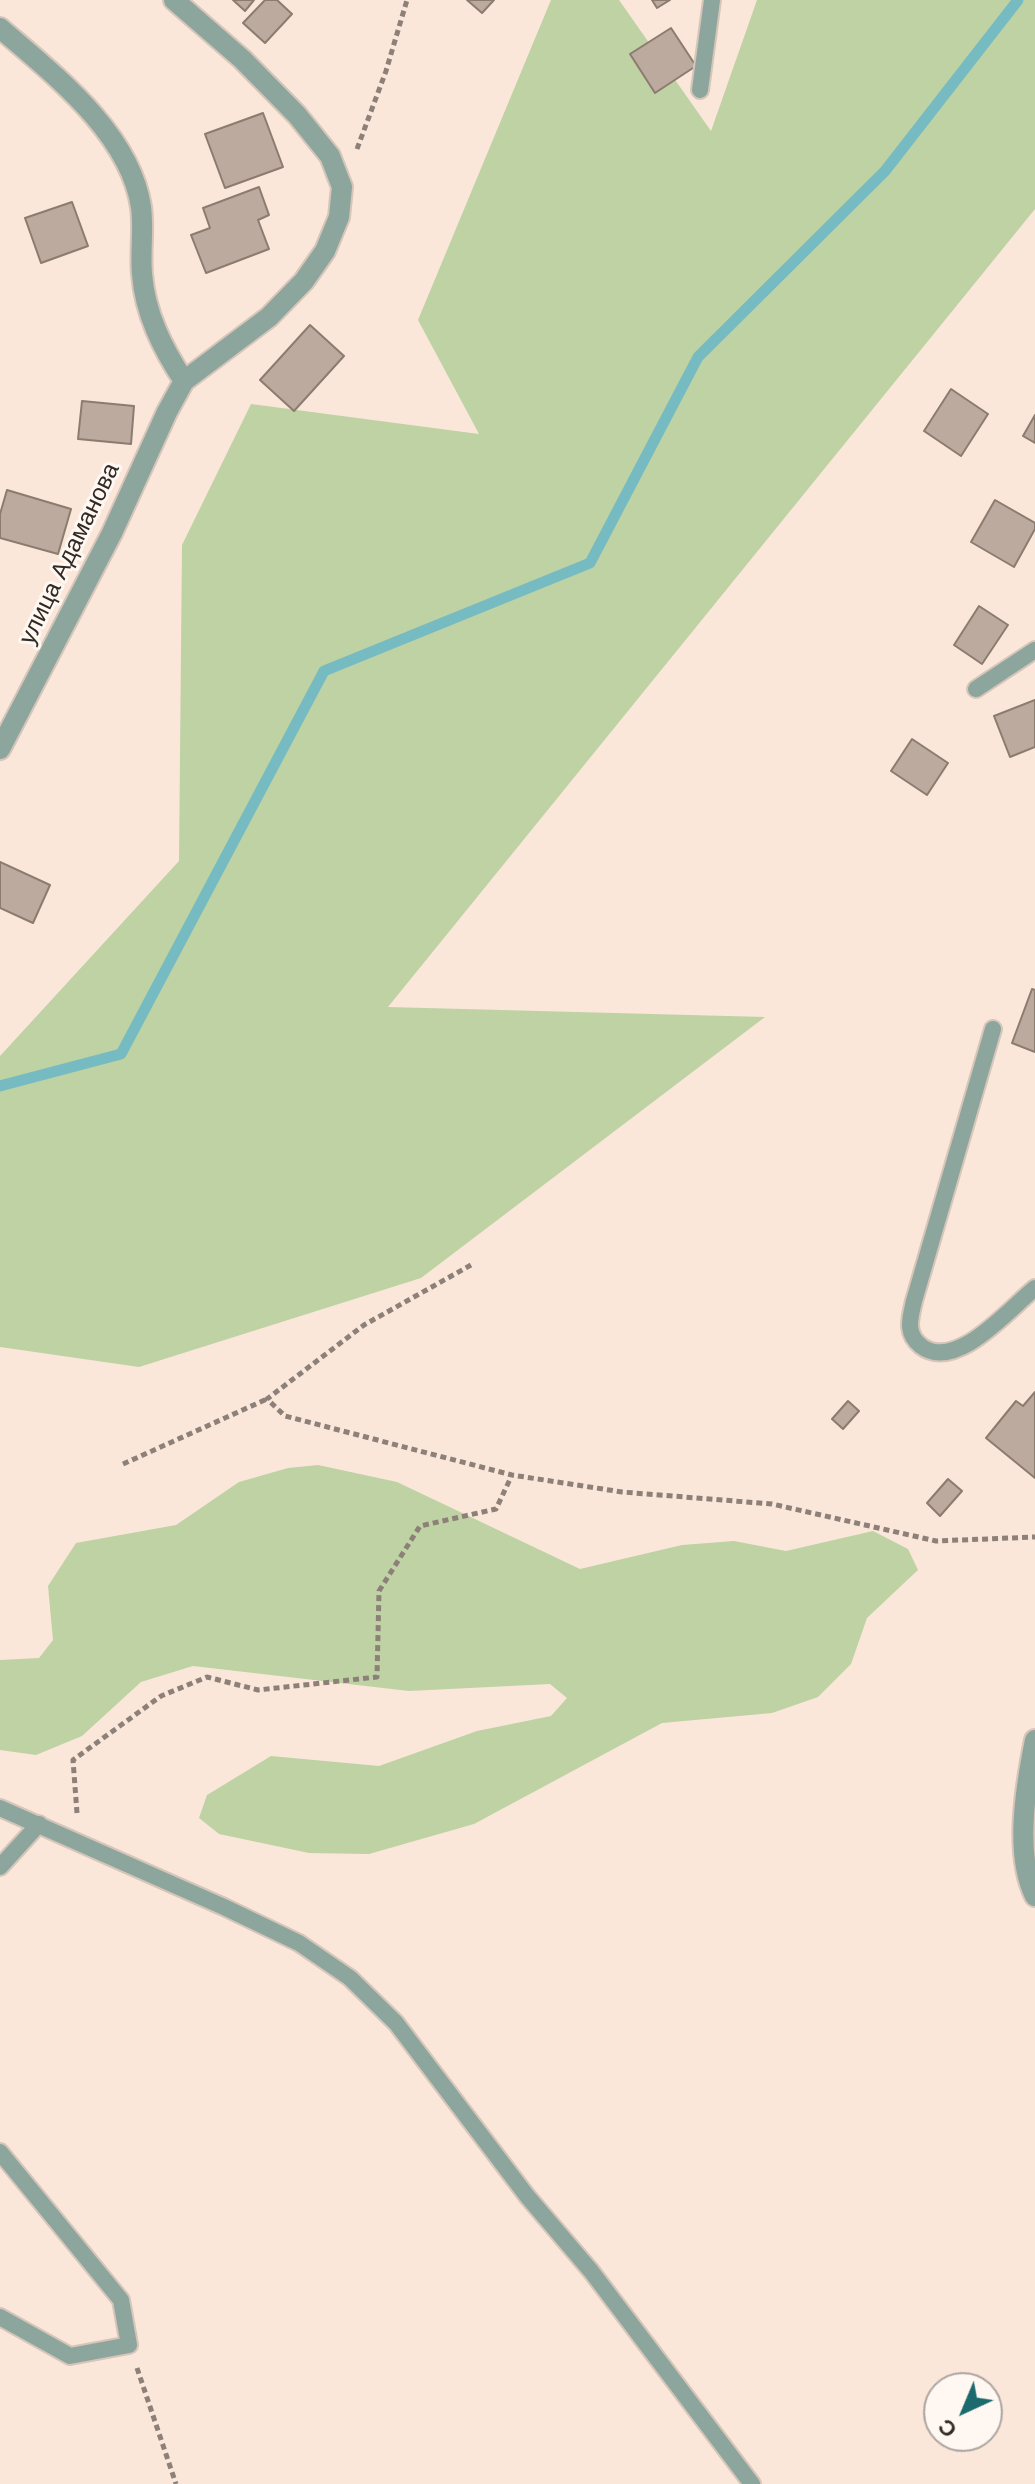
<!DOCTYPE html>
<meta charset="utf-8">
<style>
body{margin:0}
#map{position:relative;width:1035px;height:2484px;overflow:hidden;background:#fae7da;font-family:Arial,sans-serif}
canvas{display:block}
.north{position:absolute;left:923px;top:2372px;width:80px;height:80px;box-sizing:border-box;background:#fff7f2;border:2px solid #aca5a0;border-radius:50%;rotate:224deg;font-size:22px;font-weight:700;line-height:32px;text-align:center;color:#302924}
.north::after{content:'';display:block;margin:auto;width:28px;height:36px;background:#1c696e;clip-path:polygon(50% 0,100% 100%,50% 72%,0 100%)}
</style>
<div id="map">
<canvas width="1035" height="2484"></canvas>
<div class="north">С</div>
</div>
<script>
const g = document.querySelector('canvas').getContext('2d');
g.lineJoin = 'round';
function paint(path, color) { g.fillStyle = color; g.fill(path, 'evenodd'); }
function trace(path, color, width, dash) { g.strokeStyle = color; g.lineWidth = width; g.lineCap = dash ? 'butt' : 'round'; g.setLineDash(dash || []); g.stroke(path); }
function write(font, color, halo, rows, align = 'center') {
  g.font = font + ' Arial,sans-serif'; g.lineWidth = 6; g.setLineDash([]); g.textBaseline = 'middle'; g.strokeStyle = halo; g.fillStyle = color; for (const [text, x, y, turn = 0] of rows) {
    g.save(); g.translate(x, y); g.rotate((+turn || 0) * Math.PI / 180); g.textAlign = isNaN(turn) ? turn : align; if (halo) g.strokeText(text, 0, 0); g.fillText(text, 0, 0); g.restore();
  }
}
const green = new Path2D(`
 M551 0H619L711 131 757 0H1035V209L388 1007 765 1017 421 1278 139 1367 0 1347V1056L179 861 182 545 251 404 479 434 418 320Z
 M318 1465 397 1482 580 1569 682 1545 734 1541 786 1551 873 1531 908 1549 918 1570 867 1618 851 1664 818 1697 772 1713 662 1723 474 1824 369 1854 309 1853 219 1834 199 1818 207 1795 271 1756 379 1766 477 1731 551 1716 567 1698 550 1684 409 1691 193 1666 141 1682 82 1736 36 1755 0 1750V1660L39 1658 53 1640 48 1586 76 1543 176 1525 239 1482 288 1468Z`);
const stream = new Path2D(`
 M0 1086 121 1054 324 671 590 563 698 357 885 171 1018 0`);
const building = new Path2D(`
 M233 0H254L245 11Z
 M265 0H277L292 14 265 43 243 23Z
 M467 0H494L482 13Z
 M652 0H670L657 8Z
 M671 28 696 66 655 93 630 54Z
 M263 113 283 167 225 188 205 134Z
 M259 187 269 215 258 220 269 249 206 273 191 235 210 228 203 208Z
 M72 202 88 246 41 263 25 218Z
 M310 325 344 356 294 411 260 380Z
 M951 389 988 414 961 456 924 431Z
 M82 401 134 406 131 444 78 439Z
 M1035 415V443L1023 436Z
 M7 490 71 509 58 554 0 538V514Z
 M995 500 1035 523V529L1014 567 971 542Z
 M979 606 1008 625 982 664 954 645Z
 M1035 700V747L1010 757 994 716Z
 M912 739 948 763 927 795 891 771Z
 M0 862 50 885 33 923 0 908Z
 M1032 989 1035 990V1052L1012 1043Z
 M1035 1392V1478L986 1438 1016 1401 1023 1406Z
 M848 1401 859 1411 843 1429 832 1419Z
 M948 1479 962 1491 940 1516 927 1503Z`);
const path = new Path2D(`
 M357 149 386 71 407 0
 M471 1265 364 1325 267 1399 285 1416 512 1475 622 1492 772 1504 936 1541 1035 1537
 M123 1464 267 1399
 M77 1813 73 1760 161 1696 207 1677 258 1690 377 1677 379 1591 420 1526 496 1509 512 1475
 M137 2368 176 2484`);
const service = new Path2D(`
 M700 90 712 0
 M976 689 1035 650
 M993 1029 914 1301C910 1319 905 1333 921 1346 956 1373 1010 1308 1035 1288
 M0 1808 224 1907 299 1943 350 1978 396 2023 527 2196 591 2271 752 2484
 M0 1867 39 1824
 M0 2152 121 2300 129 2345 70 2356 0 2317`);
const minor = new Path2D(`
 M0 28C53 74 130 133 141 207 144 229 140 252 142 274 145 314 163 349 184 381
 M0 749 112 533 167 412 184 381 269 317 304 281 325 251 339 217 342 187 330 156 297 115 242 59 174 0
 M1035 1740C1026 1785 1014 1854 1035 1896`);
const streetNames = [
 ["улица Адаманова",70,554,-64]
];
paint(green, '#bed2a4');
trace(stream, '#77bbc2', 11);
paint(building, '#bcaa9e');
trace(building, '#8c7b6f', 2);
trace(service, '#d6c5b9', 20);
trace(minor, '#d6c5b9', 24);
trace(path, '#8d8078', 5, [6, 4]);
trace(service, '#8da69d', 16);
trace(minor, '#8da69d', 20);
write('24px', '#302924', '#fff7f2', streetNames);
</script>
